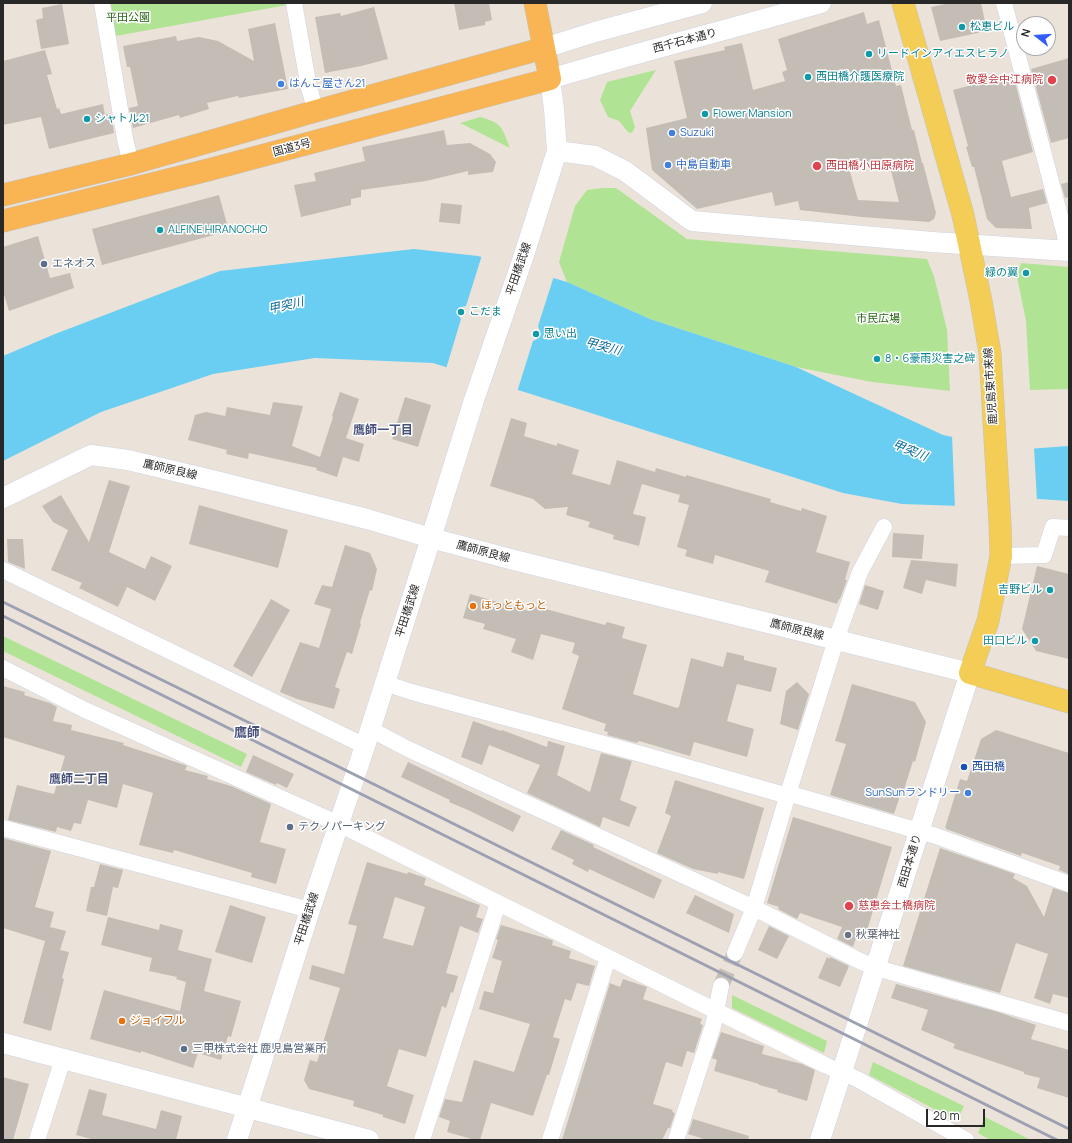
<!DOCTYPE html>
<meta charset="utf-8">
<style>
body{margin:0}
#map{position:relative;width:1072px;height:1143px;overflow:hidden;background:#ebe3d9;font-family:Manrope,sans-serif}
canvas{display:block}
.frame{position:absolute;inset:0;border:4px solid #282828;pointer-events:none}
.north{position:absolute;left:1016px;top:16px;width:40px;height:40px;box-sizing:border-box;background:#fff;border:1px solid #a9a9a9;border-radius:50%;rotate:287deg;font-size:11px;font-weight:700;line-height:16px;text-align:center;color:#282828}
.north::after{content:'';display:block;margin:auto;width:14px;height:18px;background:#345bfe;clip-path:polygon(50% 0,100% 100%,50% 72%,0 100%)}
.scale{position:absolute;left:926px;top:1109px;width:59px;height:18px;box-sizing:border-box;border:2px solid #282828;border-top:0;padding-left:5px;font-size:12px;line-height:14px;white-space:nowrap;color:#282828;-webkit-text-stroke:3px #fff;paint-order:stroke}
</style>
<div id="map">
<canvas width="1072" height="1143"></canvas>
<div class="frame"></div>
<div class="north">N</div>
<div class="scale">20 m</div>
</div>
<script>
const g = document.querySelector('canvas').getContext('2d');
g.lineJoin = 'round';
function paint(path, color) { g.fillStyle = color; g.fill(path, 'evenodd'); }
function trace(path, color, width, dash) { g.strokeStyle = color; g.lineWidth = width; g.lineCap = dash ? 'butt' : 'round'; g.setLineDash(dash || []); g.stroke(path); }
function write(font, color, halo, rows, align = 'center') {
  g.font = font + ' Manrope,"Noto Sans JP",sans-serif'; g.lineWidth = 3; g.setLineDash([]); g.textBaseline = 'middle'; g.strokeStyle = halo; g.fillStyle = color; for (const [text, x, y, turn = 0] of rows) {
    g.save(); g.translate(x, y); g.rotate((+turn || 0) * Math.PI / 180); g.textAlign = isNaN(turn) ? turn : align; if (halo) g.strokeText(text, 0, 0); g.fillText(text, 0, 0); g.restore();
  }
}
const green = new Path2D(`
 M110 3H286L287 5 116 36Z
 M656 70 630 111 635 127 632 133 628 132 619 121 608 117 600 100 607 82Z
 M480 117C503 123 502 128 510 148L460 123Z
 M603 188H616L687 239 927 259 934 276 947 330 950 391 872 382 796 367 650 319 567 282 559 262 575 206 587 190Z
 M1021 263 1069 267V389L1030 390 1026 321 1017 277Z
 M3 636 247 754 241 767 3 651Z
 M732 995 827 1041 824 1053 732 1008Z
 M873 1062 964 1106 957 1121 869 1075Z
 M985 1117 1031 1140H990L978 1133Z`);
const water = new Path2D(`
 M414 249 478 256 567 282 650 319 796 367 943 435 1013 450 1069 446V501L1039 499 961 506 902 504 843 493 433 363 315 358 213 374 101 412 3 461V356L55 334 220 271Z`);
const pier = new Path2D(`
 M482 255 554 276 538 326 540 331V335L537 339 533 341 517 392 446 369 461 319 459 316 460 311 462 307 466 306Z
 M952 435 1013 448 1034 447 1037 501 955 508Z`);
const building = new Path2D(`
 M454 3H489L492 20 485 22V25L459 30Z
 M950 3H981L987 31 940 41 931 7Z
 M62 4 69 44 41 49 36 20 43 18 42 8Z
 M374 7 388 59 361 66 325 73 315 17 340 13 341 16Z
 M864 12 867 24 879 20 896 86 901 85 912 130H914L922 163H923L936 213 934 219 929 222 862 217 800 210 798 201 775 206 772 192 697 209 652 170 646 128 687 118 674 61 725 50 724 47 742 43 753 90 785 81 782 72 787 70 778 39ZM888 159 899 202 858 200 849 168Z
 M275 23 288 89 239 98 238 96 207 103 209 109 180 118 179 115 133 128 129 108 138 106 130 67H127L123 46 176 36 177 41 199 37 218 41 254 61 248 29Z
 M45 50 52 74 47 75 57 109 59 108 61 114 103 104 105 115 111 113 114 133 49 149 41 117 3 125V61Z
 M1069 58V138L1051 143 1031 69Z
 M1013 74 1033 152 1002 161 1011 197 1043 189 1047 203 1029 208 1032 229 996 228 987 219 974 167H972L966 147 968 146 953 90Z
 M444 130 447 145 470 143 490 154 496 162 493 172 468 175V171L426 181 361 190V197L351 199V205L301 217 294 185 316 181 314 173 365 161 362 147Z
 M1069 182V197L1065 198 1061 184Z
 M219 195 229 231 102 265 92 229Z
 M441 203 462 205 460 224 439 222Z
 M38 236 50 278 70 273 74 288 9 311 3 291V247Z
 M340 392 359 399 346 438 364 444 359 462 343 457 337 477 316 470 317 468 249 453 248 459 226 454 227 450 188 440 195 415 206 412 225 416 227 407 270 415 273 402 303 406 292 446 320 457 333 417 332 416Z
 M405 397 431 405 418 447 392 439Z
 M511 418 527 423 524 436 557 446V443L579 450 572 474 610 485 617 460 655 472 656 468 686 477V475L771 499 770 502 801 511 802 508 827 516 816 552 850 562 845 580H847L840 599H839L837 604 765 582 769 571 715 555 713 564 685 556 687 550 677 547 689 505 678 502 680 495 642 484 633 514 646 517 639 546 613 539 614 535 588 527 590 522 566 515 568 507 545 509 533 499 490 486Z
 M109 480 130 486 109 552 145 569 151 556 172 566 155 601 127 587 118 607 79 588 82 583 51 570 68 530 53 522 42 506 61 495 89 542Z
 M199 505 288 530 278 568 189 544Z
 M893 533 924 535 922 559 892 557Z
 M7 539H23L25 569 8 562Z
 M345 545 370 553 377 569 372 591 370 590 360 623 361 624 352 654 347 652 335 687 340 689 334 709 297 699 280 692 300 642 319 648 331 609 314 604 322 585 332 587Z
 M911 560 958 564 956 587 926 580 922 594 903 588Z
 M1037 566 1069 574V659L1036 651 1022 629Z
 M865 585 884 591 878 610 859 604Z
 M470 594 529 611 531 605 605 625 607 622 625 627 622 638 647 645 633 694 677 708 679 707 691 658 723 667 727 652 744 656V660L777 668 771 692 737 684 727 721 754 729 747 757 694 742 690 756 639 741 637 743 607 735 608 732 604 731 606 724 562 709 579 656 572 653 575 643 541 634 533 660 511 652 516 639 483 629 485 624 463 618Z
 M271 599 290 610 252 677 233 666Z
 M797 682 809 694 798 730 780 724 786 691Z
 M852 684 915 702 926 722 915 762 913 761 902 796H900L894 814 830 795 846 744 835 741Z
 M3 686 25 692 24 695 50 703 57 707 53 721 72 725 71 730 124 743 123 745 185 765 187 766 185 770 208 776 207 779 231 786 271 804 260 842 286 849 276 884 251 877 252 873 174 850 173 853 139 845 153 793 123 784 117 808 88 800 81 824 74 823 71 831 57 827 56 832 8 820 17 785 54 794 65 756 3 737Z
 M473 721 501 731 502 730 547 747 548 741 565 746 557 775 590 792 601 753 632 761 620 800 637 807 629 827 603 817 600 827 527 793 540 765 489 745 482 765 461 757Z
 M996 730 1069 753V874L1059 870 1060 866 1022 853 1021 856 946 829V828H945L960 779 967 781 981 739Z
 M253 755 294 774 287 788 277 783 276 785 246 772Z
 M408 762 521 816 513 832 468 810 449 802 450 800 401 777Z
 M675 780 764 808 744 879 718 872V874L693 869 657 853 671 816 665 813Z
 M793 817 892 847 866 934 858 932 853 947 837 939 842 927 800 913 797 919 778 909 779 907 767 903Z
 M561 830 594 845 593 847 662 880 654 899 589 869 588 872 572 864 574 860 551 849Z
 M3 838 51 851 35 907 54 912 50 927 66 931 60 950 69 952 62 978 64 979 51 1031 23 1023 45 941 3 928Z
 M940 848 1015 874 1013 878 1027 886 1044 917 1053 888 1069 893V998L1053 994 1050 1004 1034 998 1048 954 1016 943 1000 993 903 966Z
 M367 862 407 874 408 872 426 878 424 885 480 905 476 917 483 919 478 933 460 926 446 973 458 976 453 993 451 992 446 1008 442 1006 426 1057 399 1049 387 1086 414 1095 405 1124 383 1117V1115L353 1106 354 1101 309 1089 304 1080 310 1060 317 1062 340 988 309 979 312 965 344 974 357 926 348 924ZM395 897 425 907 413 946 383 938Z
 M100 864 123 870 118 888 113 887 107 916 86 911 91 887H94Z
 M695 895 734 914 729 933 686 913Z
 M230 905 266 917 252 963 215 952Z
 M108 917 159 930 160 924 183 930 178 950 212 959 204 991 241 1001 231 1037 228 1036 221 1060 198 1053 193 1068 141 1051V1053L90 1039 104 990 180 1011 186 982 176 979 177 977 149 971 152 958 101 945Z
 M501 925 552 940 553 941 552 945 571 951 569 958 595 966 589 986 577 983 571 1001 565 999 553 1037 560 1039 549 1075H547L533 1116 491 1103 480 1140H475L447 1132 450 1121 439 1117 445 1099 462 1102 474 1060 514 1072 530 1024 479 1009 484 991 493 993 502 961 492 958 498 940 496 939Z
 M769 926 789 936 777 959 758 950Z
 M827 957 830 959V957L849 966 840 987 818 978Z
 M623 979 647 987 643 999 702 1019 700 1024 703 1025 694 1053 687 1051 682 1067 666 1062 653 1104 673 1110 672 1112 675 1113 670 1128H668L662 1140H562L610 983 620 987Z
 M896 984 998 1012 1036 1025 1031 1039 1069 1050V1098L1037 1088 1040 1078 1024 1074V1072L953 1048 955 1044 921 1030 928 1010 891 998Z
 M721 1032 764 1046 762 1054 802 1064 815 1070 807 1101 777 1092 778 1090 759 1085V1084L714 1071 717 1060 712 1058Z
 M3 1077 29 1084 13 1140H3Z
 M89 1089 107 1094 102 1115 156 1129 161 1110 182 1116 176 1140H95L76 1135Z
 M693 1119 749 1136 748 1140H707L688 1134Z`);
const minorTunnel = new Path2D(`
 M721 986 735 953`);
const minor = new Path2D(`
 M102 3 125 139 131 164
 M294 3 309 88 316 111
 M1004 3 1065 235 1067 251
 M1001 556 1044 555 1053 527 1069 528
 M3 570 365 746
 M3 668 83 709 339 824 825 1065 857 1079 966 1140
 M384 683 412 692 641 754 781 794 794 795 936 836 1069 884
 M370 729 408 749 754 908 860 961 877 968 1069 1023
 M3 828 310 910
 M735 953 754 908 788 794 836 640 860 572 884 527
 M37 1140 63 1059
 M422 1140 498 903
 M550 1140 608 958
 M676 1140 713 1026 721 986`);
const tertiary = new Path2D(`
 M544 48 595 32 702 3
 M557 151 595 156 625 171 692 221 932 242 1069 251
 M3 498 91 455 128 460 220 482 367 519 431 538 514 560 970 673 820 1140
 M3 1043 369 1140
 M237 1140 310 910 365 746 431 538 474 400 524 255 557 151 554 109 550 79C640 52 731 29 821 3`);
const primary = new Path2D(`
 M903 3 963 215 981 301 990 353 1000 524 1001 556 988 621 970 673 1069 702`);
const trunk = new Path2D(`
 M3 195 131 164 316 111 544 48
 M3 221 208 170 550 79 535 3`);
const rail = new Path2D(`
 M3 602 325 760 1069 1129
 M3 616 1057 1140`);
const markers = [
 [962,27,4,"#0f9aa8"],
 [869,54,4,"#0f9aa8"],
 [808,77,4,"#0f9aa8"],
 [1052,80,5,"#e0444e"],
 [281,84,4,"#3f7fe0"],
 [705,114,4,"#0f9aa8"],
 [87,119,4,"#0f9aa8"],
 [672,133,4,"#3f7fe0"],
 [668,165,4,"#3f7fe0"],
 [817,166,5,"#e0444e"],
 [160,230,4,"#0f9aa8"],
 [44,264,4,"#5c6f8a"],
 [1026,273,4,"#0f9aa8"],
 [461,312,4,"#0f9aa8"],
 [536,334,4,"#0f9aa8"],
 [877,359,4,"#0f9aa8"],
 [1050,590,4,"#0f9aa8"],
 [473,606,4,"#e8710a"],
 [1035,641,4,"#0f9aa8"],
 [964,767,4,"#1a4fb4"],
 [968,793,4,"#3f7fe0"],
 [290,827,4,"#5c6f8a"],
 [849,906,5,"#e0444e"],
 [848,935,4,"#6b7280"],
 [122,1021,4,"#e8710a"],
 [184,1049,4,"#5c6f8a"]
];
const parkNames = [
 ["平田公園",128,18],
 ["市民広場",878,319]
];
const cultureNames = [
 ["松恵ビル",970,27],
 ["リードインアイエスヒラノ",877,54],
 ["西田橋介護医療院",816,77],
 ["Flower Mansion",713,114],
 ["シャトル21",95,119],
 ["ALFINE HIRANOCHO",168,230],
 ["緑の翼",1018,273,"right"],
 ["こだま",469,312],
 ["思い出",544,334],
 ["8・6豪雨災害之碑",885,359],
 ["吉野ビル",1042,590,"right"],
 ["田口ビル",1027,641,"right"]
];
const streetNames = [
 ["西千石本通り",685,41,-15],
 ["国道3号",292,148,-15],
 ["平田橋武線",519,269,-71],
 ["鹿児島東市来線",991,386,-94],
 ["鷹師原良線",170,470,13],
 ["鷹師原良線",483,552,15],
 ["平田橋武線",408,611,-72],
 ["鷹師原良線",797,630,14],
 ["西田本通り",910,861,-73],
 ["平田橋武線",307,919,-72]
];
const healthNames = [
 ["敬愛会中江病院",1043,80,"right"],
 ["西田橋小田原病院",826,166],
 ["慈恵会土橋病院",858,906]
];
const shopNames = [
 ["はんこ屋さん21",289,84],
 ["Suzuki",680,133],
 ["中島自動車",676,165],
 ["SunSunランドリー",960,793,"right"]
];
const serviceNames = [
 ["エネオス",52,264],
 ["テクノパーキング",298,827],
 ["三甲株式会社 鹿児島営業所",192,1049]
];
const foodNames = [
 ["ほっともっと",481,606],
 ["ジョイフル",130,1021]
];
const transitNames = [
 ["西田橋",972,767]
];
const worshipNames = [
 ["秋葉神社",856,935]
];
const waterNames = [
 ["甲突川",286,306,-13],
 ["甲突川",603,347,15],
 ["甲突川",910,451,22]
];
const neighbourhoodNames = [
 ["鷹師一丁目",383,431],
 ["鷹師二丁目",79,780]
];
const quarterNames = [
 ["鷹師",247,733]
];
paint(green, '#b0e494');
paint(water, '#69cef1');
paint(pier, '#ebe3d9');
paint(building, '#c3bdb6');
trace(minorTunnel, '#c4beb6', 16, [16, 8]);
trace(minor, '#cfd2e2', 17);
trace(tertiary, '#cfd2e2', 21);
trace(primary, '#c3c3c3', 23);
trace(trunk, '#c3c3c3', 23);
trace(minor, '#fff', 16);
trace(tertiary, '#fff', 20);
trace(primary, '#f3cd56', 22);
trace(trunk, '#f9b454', 22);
trace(rail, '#9ca0b3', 3);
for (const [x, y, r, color] of markers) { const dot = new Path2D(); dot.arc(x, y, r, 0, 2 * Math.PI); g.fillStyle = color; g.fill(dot); trace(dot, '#fff', 1.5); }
write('11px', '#296618', '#fff', parkNames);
write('11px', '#0d838f', '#fff', cultureNames, 'left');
write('11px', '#282828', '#fff', streetNames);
write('11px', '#be3a42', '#fff', healthNames, 'left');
write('11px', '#366cbe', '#fff', shopNames, 'left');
write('11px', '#4e5e75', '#fff', serviceNames, 'left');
write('11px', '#c56008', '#fff', foodNames, 'left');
write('11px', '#164399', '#fff', transitNames, 'left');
write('11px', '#5b616d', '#fff', worshipNames, 'left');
write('italic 12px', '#0a6a9a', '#fff', waterNames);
write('bold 12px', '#48517a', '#fff', neighbourhoodNames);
write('bold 13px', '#48517a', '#fff', quarterNames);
</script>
